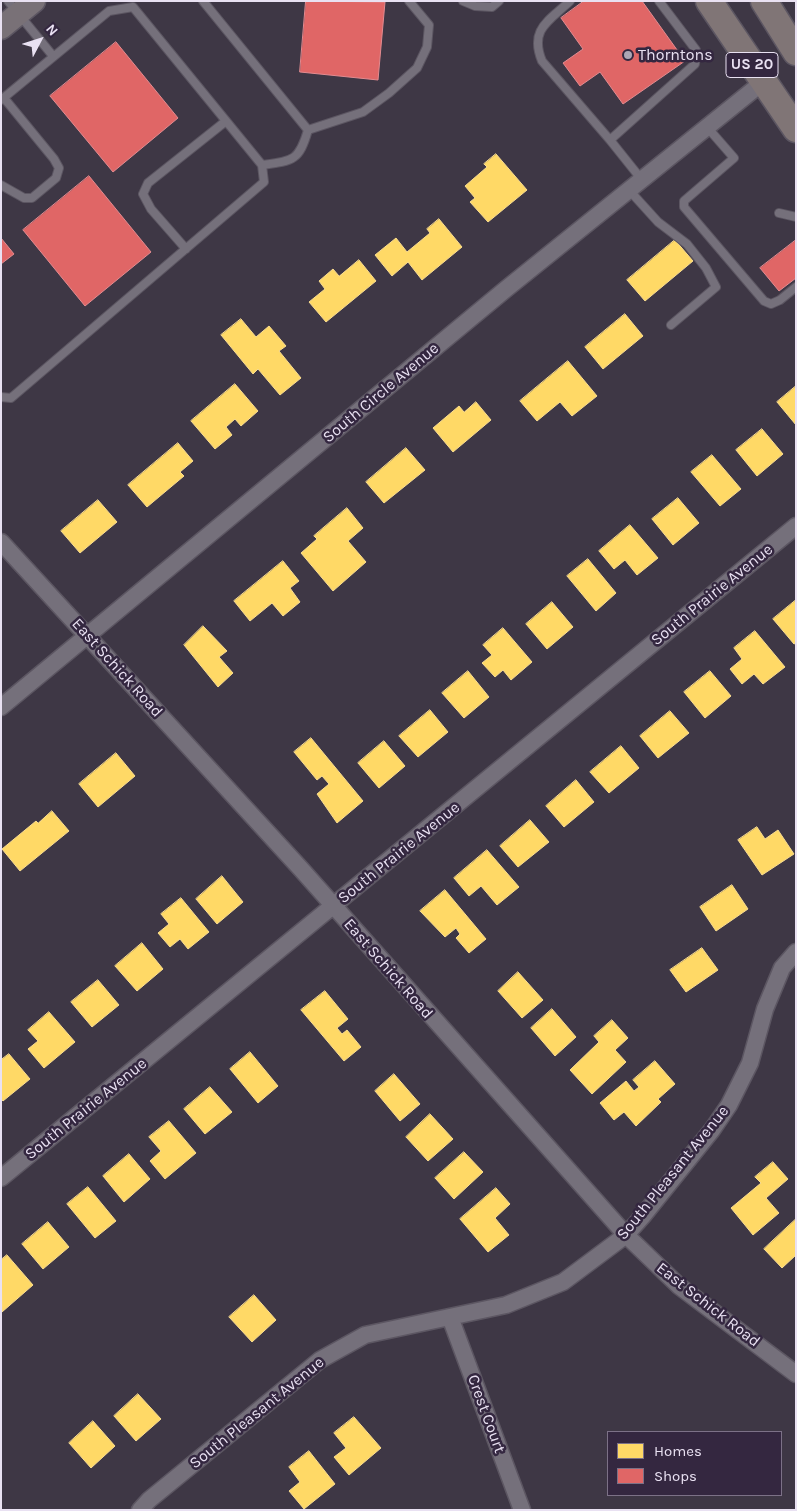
<!DOCTYPE html>
<style>
body{margin:0}
#map{position:relative;width:797px;height:1511px;overflow:hidden;background:#3e3745;font-family:Karla,sans-serif}
canvas{display:block}
.frame{position:absolute;inset:0;border:2px solid #e9e1f2;pointer-events:none}
.legend{position:absolute;left:607px;top:1431px;width:175px;height:65px;box-sizing:border-box;background:#342740;border:1px solid #7c7187;margin:0;padding:6px 9px;list-style:none;font-size:15px;color:#e9e1f2}
.legend li{display:flex;align-items:center;gap:10px;height:25px}
.legend b{width:25px;border:1px solid #7c7187}
.north{position:absolute;left:15px;top:15px;width:50px;height:50px;-webkit-text-stroke:4px #342740;paint-order:stroke;rotate:50deg;font-size:14px;font-weight:700;line-height:20px;text-align:center;color:#e9e1f2}
.north::after{content:'';display:block;margin:auto;width:18px;height:22px;background:#e9e1f2;clip-path:polygon(50% 0,100% 100%,50% 72%,0 100%)}
</style>
<div id="map">
<canvas width="797" height="1511"></canvas>
<div class="frame"></div>
<ul class="legend">
<li><b style="height:14px;background:#ffd966"></b>Homes</li>
<li><b style="height:14px;background:#e06666"></b>Shops</li>
</ul>
<div class="north">N</div>
</div>
<script>
const g = document.querySelector('canvas').getContext('2d');
g.lineJoin = 'round';
function paint(path, color) { g.fillStyle = color; g.fill(path, 'evenodd'); }
function trace(path, color, width, dash) { g.strokeStyle = color; g.lineWidth = width; g.lineCap = dash ? 'butt' : 'round'; g.setLineDash(dash || []); g.stroke(path); }
function write(font, color, halo, rows, align = 'center') {
  g.font = font + ' Karla,sans-serif'; g.lineWidth = 5; g.setLineDash([]); g.textBaseline = 'middle'; g.strokeStyle = halo; g.fillStyle = color; for (const [text, x, y, turn = 0] of rows) {
    g.save(); g.translate(x, y); g.rotate((+turn || 0) * Math.PI / 180); g.textAlign = isNaN(turn) ? turn : align; if (halo) g.strokeText(text, 0, 0); g.fillText(text, 0, 0); g.restore();
  }
}
const homes = new Path2D(`
 M496 154 527 190 488 222 470 202 475 198 465 186 487 167 484 164Z
 M439 219 462 247 422 280 408 262 392 276 375 255 396 238 407 252 430 233 427 229Z
 M675 240 693 261 645 301 627 280Z
 M359 260 376 281 326 322 309 302 325 289 319 281 333 269 339 276Z
 M625 314 643 336 603 369 585 347Z
 M241 319 256 337 269 326 286 346 279 351 301 378 280 395 258 369 253 374 221 335Z
 M568 361 597 396 572 416 560 402 537 421 520 401Z
 M235 384 258 411 241 426 235 419 226 427 232 435 215 449 191 421Z
 M796 386V425L777 402Z
 M476 402 491 420 453 452 433 428 459 406 464 412Z
 M762 429 783 454 757 476 736 450Z
 M178 443 193 461 180 472 184 476 147 507 128 485Z
 M406 448 425 470 384 503 366 482Z
 M712 455 741 489 720 506 691 472Z
 M678 498 699 523 673 545 652 519Z
 M98 500 117 522 80 553 61 531Z
 M347 508 363 528 348 541 366 562 333 591 301 553 317 539 314 536Z
 M630 525 658 558 637 575 625 560 614 569 599 551Z
 M588 559 616 593 596 611 567 576Z
 M283 561 299 581 290 588 300 602 283 616 272 603 250 621 234 601Z
 M796 600V643L794 644 773 619Z
 M552 602 573 627 547 649 526 624Z
 M203 626 227 651 219 657 233 673 218 687 184 645Z
 M503 628 532 662 511 680 503 670 495 677 482 663 492 655 483 645Z
 M755 631 785 667 763 684 754 674 742 684 730 669 742 659 734 648Z
 M468 671 489 697 464 718 442 693Z
 M710 671 731 696 705 718 684 692Z
 M430 710 448 732 418 757 399 736Z
 M670 711 689 733 658 758 640 736Z
 M311 738 363 801 337 823 317 794 329 784 322 776 317 780 294 752Z
 M384 741 405 766 379 788 358 763Z
 M621 746 639 768 609 793 590 772Z
 M116 753 135 776 98 807 79 784Z
 M576 780 594 802 564 827 546 806Z
 M52 811 69 831 20 871 2 849 36 821 38 823Z
 M530 820 549 842 518 867 500 846Z
 M757 827 765 839 778 830 794 854 762 875 738 840Z
 M487 850 519 887 497 905 481 886 469 896 454 878Z
 M222 876 243 902 217 924 196 899Z
 M732 885 748 909 716 931 700 907Z
 M445 890 486 939 469 953 456 938 460 934 456 928 445 937 420 911Z
 M181 898 209 932 188 949 180 939 170 947 158 933 169 924 161 914Z
 M142 943 163 969 137 991 115 966Z
 M702 948 718 970 686 992 670 970Z
 M518 972 543 1000 522 1018 498 991Z
 M98 980 119 1005 92 1027 71 1002Z
 M325 991 348 1019 337 1028 342 1034 347 1030 361 1047 344 1061 301 1010Z
 M552 1009 576 1037 555 1056 531 1028Z
 M49 1012 75 1042 44 1068 28 1049 38 1041 28 1030Z
 M612 1020 628 1038 615 1050 626 1062 592 1094 570 1070 599 1042 594 1036Z
 M250 1052 278 1086 258 1103 230 1069Z
 M9 1054 30 1079 3 1101 1 1099V1060Z
 M655 1061 675 1084 658 1099 661 1102 636 1126 624 1112 614 1120 600 1103 626 1081 634 1091 639 1087 633 1080Z
 M394 1074 420 1104 400 1121 375 1091Z
 M210 1087 232 1112 205 1134 184 1109Z
 M430 1114 453 1139 428 1161 406 1137Z
 M169 1121 196 1153 165 1179 150 1161 161 1151 149 1137Z
 M464 1152 483 1172 454 1199 435 1178Z
 M129 1154 150 1179 124 1202 103 1176Z
 M773 1162 788 1179 766 1198 779 1213 753 1235 731 1208 761 1183 755 1177Z
 M88 1187 116 1221 95 1238 67 1204Z
 M496 1188 510 1204 495 1218 509 1235 488 1252 460 1219Z
 M796 1219V1255L782 1268 764 1249Z
 M48 1222 69 1247 43 1269 22 1244Z
 M7 1255 33 1285 2 1312 1 1260Z
 M254 1295 276 1320 252 1342 229 1317Z
 M138 1394 161 1419 136 1441 114 1416Z
 M354 1417 381 1448 349 1475 334 1457 346 1448 334 1433Z
 M93 1421 115 1446 91 1468 69 1443Z
 M309 1451 335 1484 304 1509 289 1491 300 1482 289 1467Z`);
const shops = new Path2D(`
 M306 1 385 2 378 80 300 72Z
 M584 1H642L685 61 623 104 600 72 580 86 563 63 583 49 561 18Z
 M116 42 178 118 113 172 50 96Z
 M89 176 151 252 85 306 23 230Z
 M1 238 14 254 1 264Z
 M796 240V278L779 291 760 268Z`);
const lane = new Path2D(`
 M8 1 53 56
 M203 1 308 130
 M463 1 475 6 492 7 499 1
 M570 1C549 21 529 29 542 61L610 140
 M1 100 109 11 133 7 262 165 264 182 11 398 1 397
 M707 127 734 158 684 201V207L764 301 771 304 780 300 796 287
 M262 165C293 161 299 161 308 130L363 112 389 93 417 68 427 47 429 25 409 1
 M642 180 610 140 695 64 696 50 659 1
 M1 185 24 198H32L56 178 59 168 54 159 4 98
 M629 190 658 222 687 244 706 268 716 287 671 325
 M779 213 796 217
 M186 249 151 209 143 194 148 183 226 121`);
const street = new Path2D(`
 M1 542 301 869 626 1235 679 1286 796 1374
 M1 707 506 289 763 82
 M1 1178 796 526
 M450 1317 522 1510
 M140 1510 149 1500 320 1360 365 1335 506 1305 563 1282 626 1235 642 1217 712 1130 729 1105 750 1063 765 1009 782 968 796 952`);
const secondary = new Path2D(`
 M1 28 34 1`);
const primary = new Path2D(`
 M709 1 796 129
 M764 1 796 52`);
const markers = [
 [628,55,5,"#ada6b5"]
];
const shields = [
 [752,65,52]
];
const shieldNames = [
 ["US 20",752,65]
];
const poiNames = [
 ["Thorntons",638,55]
];
const streetNames = [
 ["South Circle Avenue",381,393,-40],
 ["South Prairie Avenue",712,595,-39],
 ["East Schick Road",117,668,48],
 ["South Prairie Avenue",399,853,-39],
 ["East Schick Road",388,969,49],
 ["South Prairie Avenue",86,1109,-39],
 ["South Pleasant Avenue",673,1173,-51],
 ["East Schick Road",708,1305,38],
 ["South Pleasant Avenue",257,1413,-39],
 ["Crest Court",486,1414,70]
];
paint(homes, '#ffd966');
trace(homes, '#f8db90', 1);
paint(shops, '#e06666');
trace(shops, '#e38b90', 1);
trace(lane, '#5c5662', 10);
trace(street, '#5c5662', 19);
trace(secondary, '#5c5662', 25);
trace(primary, '#5c5662', 29);
trace(lane, '#75707b', 8);
trace(street, '#75707b', 16);
trace(secondary, '#797177', 22);
trace(primary, '#807576', 26);
for (const [x, y, r, color] of markers) { const dot = new Path2D(); dot.arc(x, y, r, 0, 2 * Math.PI); g.fillStyle = color; g.fill(dot); trace(dot, '#342740', 2); }
for (const [x, y, w] of shields) { const box = new Path2D(); box.roundRect(x - w / 2, y - 12.5, w, 25, 4); g.fillStyle = '#342740'; g.fill(box); trace(box, '#e9e1f2', 1); }
write('bold 15px', '#e9e1f2', null, shieldNames);
write('16px', '#e9e1f2', '#342740', poiNames, 'left');
write('16px', '#e9e1f2', '#342740', streetNames);
</script>
